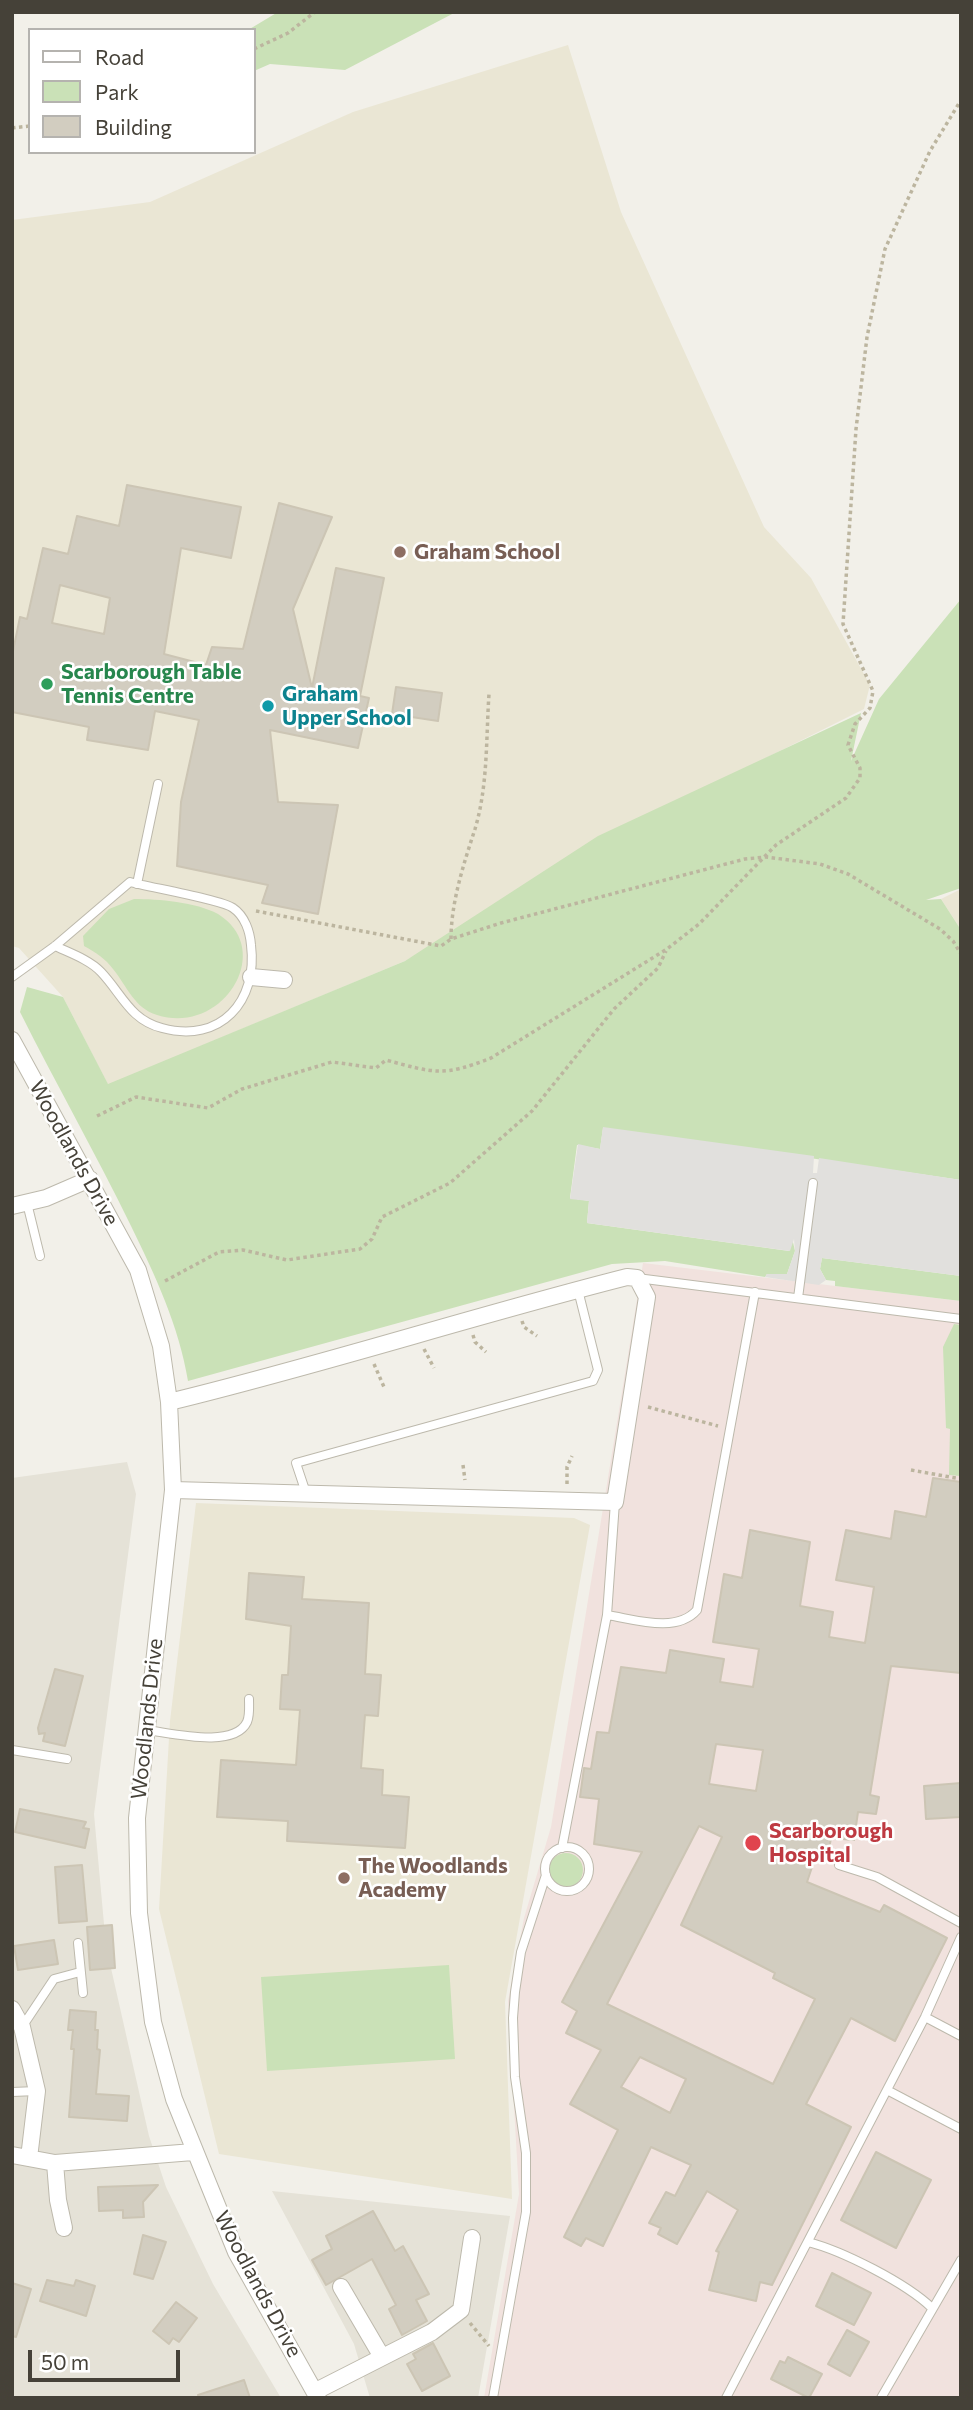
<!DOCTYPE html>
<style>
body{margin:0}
#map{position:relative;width:973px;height:2410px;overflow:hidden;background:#f2f0e9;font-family:Commissioner,sans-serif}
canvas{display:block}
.frame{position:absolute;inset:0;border:14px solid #454138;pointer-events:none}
.legend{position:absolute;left:28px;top:28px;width:228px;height:126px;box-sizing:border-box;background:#fff;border:2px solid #b5b3af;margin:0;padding:9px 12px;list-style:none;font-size:21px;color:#454138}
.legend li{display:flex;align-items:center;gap:14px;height:35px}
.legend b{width:35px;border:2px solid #b5b3af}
.scale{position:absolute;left:28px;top:2350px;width:152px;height:32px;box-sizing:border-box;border:4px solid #454138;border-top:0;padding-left:9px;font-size:21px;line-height:24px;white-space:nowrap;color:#454138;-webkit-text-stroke:5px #fff;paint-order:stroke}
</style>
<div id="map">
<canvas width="973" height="2410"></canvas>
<div class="frame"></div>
<ul class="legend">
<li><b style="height:9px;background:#fff"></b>Road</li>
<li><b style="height:19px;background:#cae1b7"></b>Park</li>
<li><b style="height:19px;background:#d2cdc0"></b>Building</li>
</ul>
<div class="scale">50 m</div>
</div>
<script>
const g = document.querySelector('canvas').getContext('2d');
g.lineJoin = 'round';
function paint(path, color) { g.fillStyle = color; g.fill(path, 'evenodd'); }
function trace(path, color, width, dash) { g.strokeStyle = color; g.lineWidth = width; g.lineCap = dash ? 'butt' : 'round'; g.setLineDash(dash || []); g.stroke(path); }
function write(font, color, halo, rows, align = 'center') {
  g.font = font + ' Commissioner,sans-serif'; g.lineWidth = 5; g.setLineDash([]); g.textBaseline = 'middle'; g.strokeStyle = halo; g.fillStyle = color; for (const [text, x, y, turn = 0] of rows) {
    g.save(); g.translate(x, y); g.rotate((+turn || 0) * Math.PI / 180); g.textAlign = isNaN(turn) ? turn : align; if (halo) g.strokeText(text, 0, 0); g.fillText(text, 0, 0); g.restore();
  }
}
const residential = new Path2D(`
 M127 1462 136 1494 94 1814 106 1946 149 2136 166 2187 213 2284 281 2398H12V1478Z
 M272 2191 510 2216 478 2398H370L354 2344Z`);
const education = new Path2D(`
 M568 45 621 212 764 527 811 578 870 685 864 709 706 788 405 961 108 1085 63 997 19 948 12 946V220L150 202 353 112Z
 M961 889V930L941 899Z
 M196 1503 574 1518 590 1525 505 2002 512 2199 219 2154 159 1909 170 1721Z`);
const medical = new Path2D(`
 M643 1263 961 1301V2398H484L519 2194 508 2001 524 1918 551 1827Z`);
const green = new Path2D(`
 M278 12H456L345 70 270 64 254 71V30H248Z
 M961 599V888L926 900 941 899 961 930V1180L603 1128 600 1149 577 1145 570 1198 589 1201 587 1223 789 1251 792 1238 795 1251 787 1274H767L765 1277 665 1261 612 1264 188 1381C179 1326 155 1275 131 1226 96 1154 56 1084 20 1012L27 987 63 997 108 1084 405 961 598 836 861 713 851 761 879 699Z
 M134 899C158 899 196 902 218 914 276 950 223 1036 157 1015 134 1008 127 986 113 969 106 959 95 952 84 946L83 936 109 909Z
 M822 1258 961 1276V1301L835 1286V1281L826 1280 820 1269Z
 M954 1324 961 1325 960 1476 949 1475 950 1429 946 1428 943 1347Z
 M549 1870a17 17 0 1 1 34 0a17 17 0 1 1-34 0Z
 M449 1965 455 2059 267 2071 261 1977Z`);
const parking = new Path2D(`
 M603 1127 814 1156 813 1173H817L819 1158 961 1180V1276L822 1258 820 1269 826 1280 819 1285 765 1277 767 1274H787L795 1251 794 1239 790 1251 587 1223 589 1201 570 1199 578 1144 600 1149Z`);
const building = new Path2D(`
 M127 485 241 507 231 558 181 548 164 654 206 665 212 647 243 649 279 503 332 517 293 609 312 688 336 568 384 578 360 696 369 698 358 748 270 730 278 802 338 805 318 914 262 903 268 885 177 866 181 802 199 720 155 711 148 750 87 740 89 727 12 712V656L20 617 27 619 43 548 68 554 77 516 119 526ZM60 585 110 598 104 634 52 623Z
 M396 687 442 693 438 721 392 714Z
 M933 1478 961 1482V1673L891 1666 870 1795 879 1797 876 1814 858 1812 854 1840 831 1838 828 1854 817 1852 807 1882 880 1912 884 1905 947 1938 895 2041 851 2018 806 2104 851 2127 772 2285 760 2282 756 2301 709 2290 719 2252 716 2251 738 2210 707 2191 677 2244 658 2234 661 2228 649 2223 666 2192 675 2196 691 2165 651 2147 603 2246 586 2238 581 2246 564 2237 618 2130 570 2104 601 2050 566 2033 577 2011 562 2002 642 1852 594 1844 599 1799 580 1797 584 1768 591 1769 597 1732 609 1733 621 1667 666 1673 670 1650 724 1659 720 1682 753 1687 759 1649 713 1642 724 1574 742 1578 750 1530 810 1542 800 1606 833 1612 829 1637 865 1643 874 1587 836 1580 846 1530 891 1539 895 1511 926 1517ZM716 1744 763 1750 756 1791 709 1784ZM699 1826 722 1837 681 1925 775 1973 773 1978 815 1999 773 2084 607 2004ZM640 2057 686 2079 670 2113 621 2087Z
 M249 1573 304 1577 302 1599 369 1603 365 1674 381 1675 378 1716 365 1715 361 1768 383 1770 382 1795 409 1797 405 1848 287 1841 288 1821 217 1817 221 1760 296 1765 300 1710 280 1709 282 1675H288L291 1626 246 1619Z
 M55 1669 83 1676 65 1746 43 1741 45 1733 39 1734 38 1728Z
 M961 1783V1817L926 1819 924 1786Z
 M20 1809 86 1822 83 1828 89 1829 85 1848 15 1832Z
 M82 1865 87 1921 59 1923 55 1867Z
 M112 1925 115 1968 90 1970 87 1927Z
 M54 1940 58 1964 18 1970 14 1946Z
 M70 2010 96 2012 95 2030H98L97 2049 100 2050 96 2094 129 2096 127 2121 69 2117 74 2049H71L73 2030H68Z
 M876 2152 931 2180 896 2248 841 2220Z
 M158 2185 143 2202 144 2217 123 2218V2210L99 2211 98 2187Z
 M373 2211 395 2251 403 2246 429 2294 416 2300 427 2321 402 2335 389 2309 396 2305 372 2259 326 2285 312 2260 332 2249 326 2236Z
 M143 2235 166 2242 153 2279 134 2274Z
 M832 2273 871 2293 854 2325 816 2306Z
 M47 2280 74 2286 76 2280 95 2286 86 2316 40 2301Z
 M12 2283 31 2289 16 2337 12 2336Z
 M176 2302 197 2318 179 2342 173 2338 169 2344 153 2331Z
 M847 2330 869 2342 850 2376 828 2364Z
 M433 2343 450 2376 422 2391 407 2364 416 2359 413 2354Z
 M788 2357 822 2374 809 2398 771 2379 780 2361 785 2363Z
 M244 2380 250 2398H199L198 2395Z`);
const path = new Path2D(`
 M254 49 288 33 315 12
 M12 128 30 126
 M256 911 441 946 451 939 501 923 745 859 766 857 820 864 848 874 940 929 953 941 961 954
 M451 939C451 902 464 863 475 829 488 786 486 738 489 694
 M97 1116 136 1097 208 1108 242 1089 332 1062 376 1068 386 1060C434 1073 443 1077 491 1058L667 949 699 924 776 845 846 798 860 778V768L848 745 855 724 870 708 873 691 843 624 856 429 867 337 885 249 930 151 961 100
 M165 1281 219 1252 243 1250 287 1260 360 1249 372 1239 382 1217 450 1183 532 1111 614 1009 658 968 666 951
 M522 1321 524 1327 537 1336
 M473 1335 475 1342 486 1352
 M424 1349 434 1368
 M374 1364 384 1387
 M648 1407 718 1426
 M463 1465 465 1480
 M911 1470 961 1479
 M567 1484V1467L572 1456
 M470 2323 489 2346`);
const service = new Path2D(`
 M137 884 158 784
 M12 977 55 946 130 882C148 887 223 900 233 908 245 916 250 932 251 945 258 1001 221 1044 162 1028 130 1020 122 994 101 972 90 960 70 953 55 946
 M27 1203 40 1256
 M637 1278 961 1319
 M798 1298 813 1183
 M306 1493 296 1463 593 1381 598 1370 578 1290
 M607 1615C634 1619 676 1634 697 1610L755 1292
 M146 1730C172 1733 234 1749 247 1722 250 1715 249 1707 249 1699
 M12 1750 67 1759
 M545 1869a22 22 0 1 1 44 0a22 22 0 1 1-44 0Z
 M562 1848 607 1615 615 1502
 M839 1865 877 1877 961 1923
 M78 1943 83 1993
 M925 2017 961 2036
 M22 2027 54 1979 80 1972
 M887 2090 961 2129
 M12 2092 37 2091
 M808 2242C843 2251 906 2283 932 2308
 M493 2398 526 2212V2153L515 2077 513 2018 515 1992 521 1952 546 1875
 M726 2398 925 2017 961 1937
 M881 2398 961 2260`);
const minor = new Path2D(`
 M251 977 284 980
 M12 1040 138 1270 161 1346 169 1402 173 1490 137 1818 139 1913 153 2022 174 2099 236 2252 318 2398
 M12 1206 46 1198 90 1179
 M169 1402C322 1365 473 1316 627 1277L637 1278 647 1297 615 1502 173 1490
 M12 2009 22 2027 37 2091 29 2158
 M12 2155 55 2163 193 2152
 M55 2163 58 2200 64 2228
 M341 2287 382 2357
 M316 2391 432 2332 461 2310 472 2238`);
const markers = [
 [400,552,7,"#8d6e63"],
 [47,684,7,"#2e9e5b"],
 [268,706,7,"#0f9aa8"],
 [753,1843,9,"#e0444e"],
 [344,1878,7,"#8d6e63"]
];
const educationNames = [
 ["Graham School",414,552],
 ["The Woodlands",358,1866],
 ["Academy",358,1890]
];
const leisureNames = [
 ["Scarborough Table",61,672],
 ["Tennis Centre",61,696]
];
const cultureNames = [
 ["Graham",282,694],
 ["Upper School",282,718]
];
const streetNames = [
 ["Woodlands Drive",74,1153,61],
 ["Woodlands Drive",147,1719,-84],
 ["Woodlands Drive",258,2284,62]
];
const healthNames = [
 ["Scarborough",769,1831],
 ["Hospital",769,1855]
];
paint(residential, '#e5e2d7');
paint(education, '#eae6d4');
paint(medical, '#f1e2de');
paint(green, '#cae1b7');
paint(parking, '#e1e0dd');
paint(building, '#d2cdc0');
trace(building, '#ccc5b4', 2);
trace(service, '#bdb9ac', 10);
trace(minor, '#bdb9ac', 18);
trace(path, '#bcb59f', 3.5, [3.5, 3.5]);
trace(service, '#fff', 8);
trace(minor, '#fff', 16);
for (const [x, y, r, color] of markers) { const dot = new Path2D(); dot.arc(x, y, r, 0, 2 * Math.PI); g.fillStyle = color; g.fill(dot); trace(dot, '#fff', 2.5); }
write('bold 21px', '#785e54', '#fff', educationNames, 'left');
write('bold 21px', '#27864d', '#fff', leisureNames, 'left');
write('bold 21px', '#0d838f', '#fff', cultureNames, 'left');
write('21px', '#454138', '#fff', streetNames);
write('bold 21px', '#be3a42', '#fff', healthNames, 'left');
</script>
